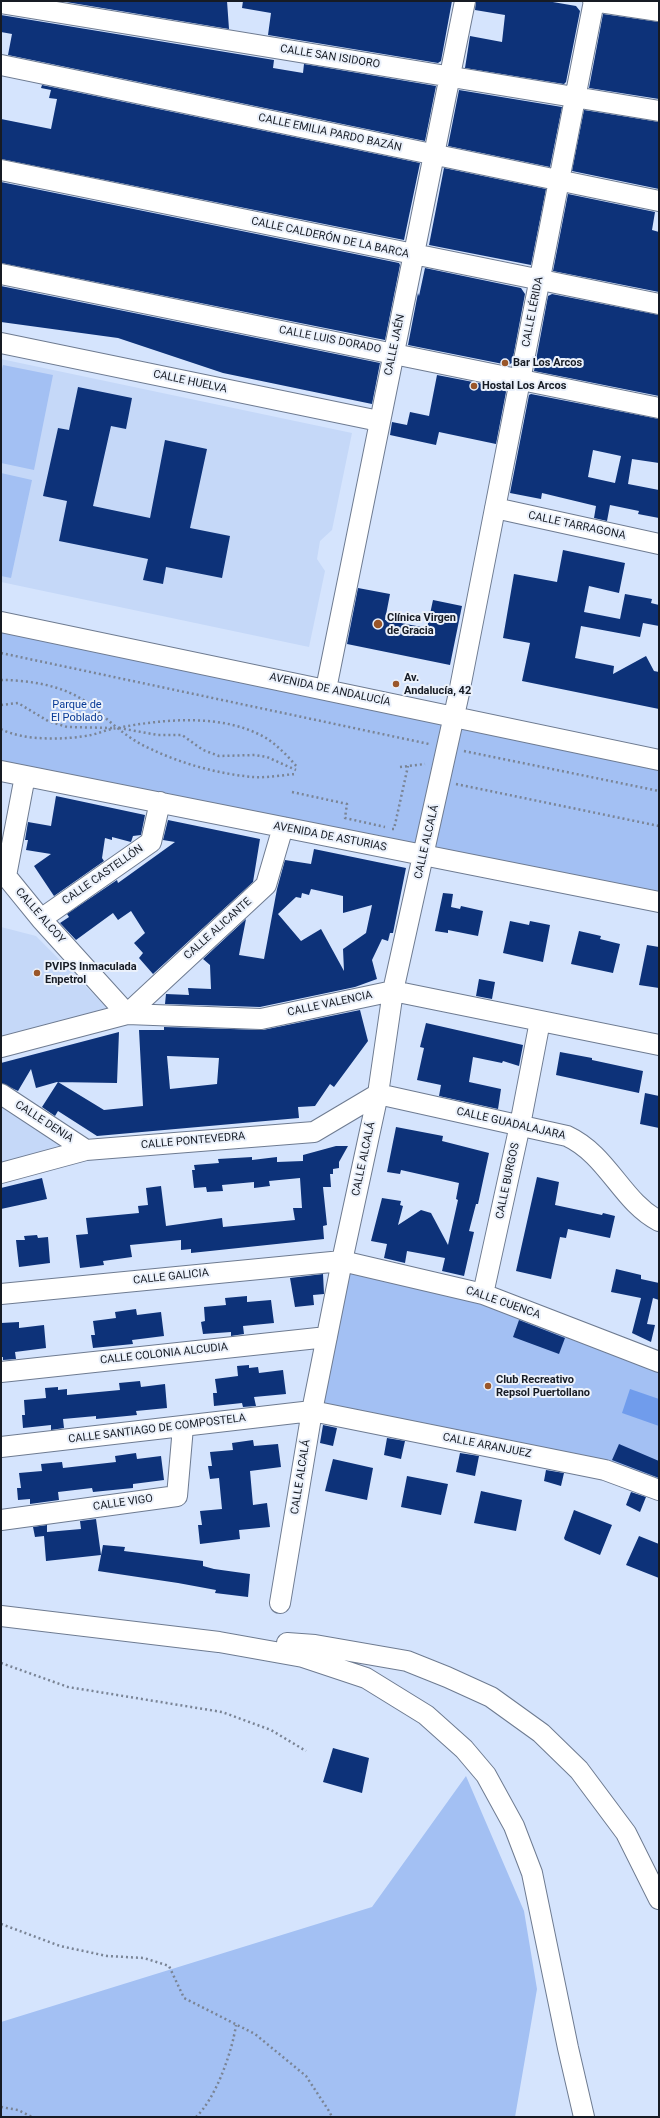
<!DOCTYPE html>
<meta charset="utf-8">
<style>
body{margin:0}
#map{position:relative;width:660px;height:2118px;overflow:hidden;background:#d5e4fd;font-family:Roboto,sans-serif}
canvas{display:block}
.frame{position:absolute;inset:0;border:2px solid #161b24;pointer-events:none}
</style>
<div id="map">
<canvas width="660" height="2118"></canvas>
<div class="frame"></div>
</div>
<script>
const g = document.querySelector('canvas').getContext('2d');
g.lineJoin = 'round';
function paint(path, color) { g.fillStyle = color; g.fill(path, 'evenodd'); }
function trace(path, color, width, dash) { g.strokeStyle = color; g.lineWidth = width; g.lineCap = dash ? 'butt' : 'round'; g.setLineDash(dash || []); g.stroke(path); }
function write(font, color, halo, rows, align = 'center') {
  g.font = font + ' Roboto,sans-serif'; g.lineWidth = 4; g.setLineDash([]); g.textBaseline = 'middle'; g.strokeStyle = halo; g.fillStyle = color; for (const [text, x, y, turn = 0] of rows) {
    g.save(); g.translate(x, y); g.rotate((+turn || 0) * Math.PI / 180); g.textAlign = isNaN(turn) ? turn : align; if (halo) g.strokeText(text, 0, 0); g.fillText(text, 0, 0); g.restore();
  }
}
const built = new Path2D(`
 M1 359 352 433 332 530 320 541 317 559 325 571 309 647 1 582Z
 M1 927 36 936 110 1011 1 1041Z
 M1 1101 71 1148 1 1168Z`);
const green = new Path2D(`
 M3 365 53 375 34 470 1 463V373Z
 M1 473 32 480 11 578 1 576Z
 M1 622 659 760V902L1 771Z
 M342 1261 483 1294 659 1362V1490L312 1411Z
 M466 1776 524 1911 537 1989 515 2117H1V2022L372 1907Z`);
const water = new Path2D(`
 M630 1389 659 1399V1426L622 1413Z`);
const building = new Path2D(`
 M60 1H227L229 29Z
 M243 1H452L441 61 438 63 268 35 271 13 242 8Z
 M476 1H547L576 6 580 11 566 82 564 84 465 68 470 36 502 42 505 15 475 10Z
 M603 14 659 22V99L589 88Z
 M1 15 274 60 273 68 303 73 304 64 436 86 425 141 8 55 12 34 1 32Z
 M42 85 420 163 404 240 1 159V119L51 129 57 99 49 98 51 90 41 88Z
 M459 90 562 107 550 167 448 146Z
 M584 110 659 122V189L572 171Z
 M444 168 546 189 531 265 429 245Z
 M1 182 399 263 400 265 385 340 1 263Z
 M568 194 655 212 652 230 659 232V292L553 271Z
 M425 268 521 288 525 294 512 363 508 365 408 345 418 293 419 296Z
 M1 286 380 363 372 404 223 373 118 338 1 322Z
 M552 294 659 315V396L534 371 548 296Z
 M437 375 504 388 506 392 496 444 439 432 436 445 390 435 392 422 407 425 410 412 429 416Z
 M78 387 132 398 126 429 111 426 93 506 150 518 165 440 207 449 190 528 230 536 222 578 166 567 163 584 143 580 148 559 59 541 67 501 43 496 58 428 69 430Z
 M531 394 659 419V463L632 459 628 484 659 490V518L638 514 639 511 610 505 607 521 594 518 596 506 542 493 541 499 510 493 529 395ZM593 450 621 456 615 483 588 477Z
 M563 550 625 563 619 593 589 586 584 612 620 619 625 594 652 599 651 603 659 605V626L643 623 640 637 581 626 575 658 614 666 613 674 646 656 654 671 659 672V709L522 681 530 643 503 638 514 574 557 582Z
 M358 588 390 594 385 620 427 628 433 600 462 606 450 665 347 644Z
 M56 796 145 815 141 835 133 836 131 842 112 837V840L105 838 102 858 104 861 54 896 34 866 51 854 26 850 28 840H25L28 822 51 826Z
 M168 820 260 839 253 882 153 974 139 958 143 953 134 943 145 933 131 911 118 920 113 913 76 940 60 923 69 917 67 914 117 880 118 883 175 842 163 840Z
 M314 849 406 868 393 933H390L388 941 382 939 372 960 377 979 355 987 260 1007 165 1004 166 994 189 995 188 988 211 989 210 965 203 959 246 919 239 955 264 959 277 889 285 860 311 864ZM311 889 343 896V913L372 905 366 933 343 949 344 971 321 929 301 941 278 914 296 897 301 898 302 893 309 895Z
 M443 893 453 894 451 907 460 909 461 906 483 911 478 936 448 930V933L435 931Z
 M510 921 529 925 530 921 550 925 543 962 503 953Z
 M579 931 601 936 600 939 620 944 613 973 571 964Z
 M647 945 659 947V988L639 985Z
 M479 979 495 982 492 999 476 996Z
 M360 1010 368 1041 334 1087 330 1084 315 1106 298 1107 299 1118 97 1136 58 1111 55 1116 42 1107 58 1082 104 1110 143 1106 139 1030H164V1027L263 1030ZM167 1056 219 1058 217 1084 170 1089Z
 M426 1023 523 1045 519 1066 503 1061 502 1063 473 1057 469 1082 501 1089 498 1109 439 1096 441 1085 417 1080 424 1048 420 1047Z
 M119 1032 117 1083 57 1082 36 1088 31 1069 18 1091 1 1083V1063Z
 M560 1052 592 1058V1060L643 1071 639 1093 556 1075Z
 M645 1093 659 1096V1128L640 1124Z
 M396 1127 443 1136 442 1141 489 1153 478 1204H476L469 1231 474 1232 464 1276 442 1271 445 1258 407 1251 405 1263 384 1258 387 1244 371 1241 382 1198 401 1201 400 1205 403 1206 398 1225 421 1210 431 1213 448 1245 458 1200 456 1199 459 1183 401 1170 400 1174 387 1172Z
 M336 1146H348L339 1162V1168L333 1169V1174H330L331 1187H323L327 1225 323 1226 324 1239 191 1253V1249L181 1250V1240L130 1245 132 1257 103 1261 104 1265 80 1268 76 1235 88 1234 86 1218 139 1213 138 1206 148 1205 146 1188 161 1186 166 1226 222 1218 223 1227 295 1220 293 1208H302L300 1178 269 1181 270 1186 254 1188V1182L222 1185 223 1191 207 1192 206 1187 194 1188 192 1170H195L194 1165 219 1163 218 1159 252 1157V1160L277 1157V1162L303 1161V1155Z
 M537 1177 559 1182 555 1205 602 1215 603 1213 615 1216 610 1238 568 1229 566 1238 560 1237 551 1279 516 1271Z
 M42 1178 47 1199 1 1209V1188Z
 M37 1235 38 1238 48 1237 50 1263 19 1267 16 1240H25L24 1236Z
 M616 1269 641 1275V1279L659 1283V1300L653 1298 647 1324 655 1325 651 1342 632 1333 641 1298 611 1292Z
 M323 1274 324 1294 313 1295 314 1305 295 1307 290 1278Z
 M247 1296V1302L271 1300 274 1323 243 1326 244 1334 231 1336V1332L203 1334 201 1322 205 1321 204 1307 226 1305 225 1298Z
 M136 1309 137 1315 161 1312 164 1336 132 1340 133 1344 93 1348 91 1335H95L93 1321 116 1318 115 1312Z
 M519 1320 565 1338 559 1354 513 1337Z
 M19 1322V1328L44 1325 46 1348 15 1352 16 1359 3 1360V1357H1V1323Z
 M249 1365V1368L258 1367 259 1373 283 1370 286 1394 254 1397 256 1406 243 1407 242 1403 214 1406 213 1393H217L215 1379 238 1376 237 1366Z
 M140 1381 141 1387 165 1384 167 1408 136 1411 137 1415 96 1419V1416L63 1419 64 1428 51 1430V1425L23 1428 22 1415H25L24 1400 46 1398 45 1388 58 1387V1390L67 1389V1395L120 1390 119 1383Z
 M323 1425 337 1428 333 1446 320 1443Z
 M387 1438 405 1441 401 1459 384 1455Z
 M253 1440 254 1446 278 1444 281 1467 250 1471 253 1505 267 1503 270 1527 239 1530 240 1539 200 1544 198 1525H202L200 1511 222 1509 219 1478 210 1479 208 1466H212L210 1452 233 1450 232 1443Z
 M619 1444 659 1461V1478L612 1460Z
 M136 1453 137 1459 161 1456 164 1480 133 1484V1488L93 1492 92 1488 58 1492 59 1500 30 1504V1499L18 1500 17 1488H21L19 1473 42 1471 41 1464 62 1462 63 1468 116 1462 115 1456Z
 M460 1453 479 1456 475 1476 456 1472Z
 M333 1459 373 1468 367 1500 325 1491Z
 M546 1470 564 1473 561 1486 544 1481Z
 M407 1476 448 1484 441 1515 401 1507Z
 M481 1491 522 1500 516 1531 474 1523Z
 M631 1492 646 1497 640 1512 626 1505Z
 M574 1510 612 1525 600 1555 565 1540 564 1538Z
 M96 1519 101 1555 46 1561 44 1536 35 1537 33 1527 47 1525V1532L81 1529 80 1521Z
 M639 1536 659 1544V1578L626 1565Z
 M103 1545 125 1547 124 1551 203 1561V1566L214 1569 250 1574 248 1597 215 1593 216 1590 178 1583 98 1571Z
 M333 1748 369 1758 362 1793 323 1782Z`);
const path = new Path2D(`
 M1 653 429 744
 M1 680C30 680 67 686 90 705 110 721 127 739 151 749 182 764 219 774 253 777 267 778 282 775 296 774
 M1 705 18 703 48 721 67 727 112 728
 M119 728 158 735H182L203 750 219 756 255 755 267 757 296 770
 M1 729C23 741 66 740 91 735 100 733 108 729 117 728 164 719 223 713 266 738 277 745 288 756 297 767
 M464 751 659 791
 M400 767 425 764
 M456 784 659 826
 M292 792 347 804 345 818 385 827
 M392 829H394L408 766
 M1 1663 68 1687 222 1712 271 1730 306 1751
 M1 1924 60 1946 107 1956 144 1958 169 1966 184 1998 255 2034 306 2076 329 2111 332 2117
 M1 2107 18 2110 32 2117
 M196 2117C216 2098 232 2052 236 2025`);
const minor = new Path2D(`
 M593 1 659 11
 M1 3 659 111
 M1 65 659 201
 M1 170 659 304
 M1 274 659 408
 M1 343 379 421
 M495 508 659 544
 M1 622 659 760
 M326 689 465 1
 M1 771 659 902
 M25 776 6 876 41 919 127 1014 266 885 283 827
 M41 919 151 842 160 802
 M1 1047 127 1014 261 1019 393 991 659 1045
 M1 1094 86 1150
 M1 1173 86 1150 314 1132 378 1094 567 1136C608 1155 622 1202 659 1221
 M1 1294 342 1261 483 1294 659 1362
 M483 1294 520 1125 540 1021
 M1 1372 327 1337
 M1 1447 312 1411 605 1470 659 1490
 M1 1520 177 1496 183 1427
 M280 1603 312 1411 342 1261 378 1094 393 991 459 693 594 1
 M1 1616 219 1642 303 1657 366 1678 426 1715 464 1749 486 1775 514 1826 532 1873 568 2048 584 2117
 M287 1643 315 1645 407 1661 447 1677 491 1697 541 1733 579 1770 626 1833 659 1899`);
const markers = [
 [505,363,4,"#9a5629"],
 [474,386,4,"#9a5629"],
 [378,624,5,"#9a5629"],
 [396,684,4,"#9a5629"],
 [37,973,4,"#9a5629"],
 [488,1386,4,"#9a5629"]
];
const streetNames = [
 ["CALLE SAN ISIDORO",330,57,9],
 ["CALLE EMILIA PARDO BAZÁN",330,133,12],
 ["CALLE CALDERÓN DE LA BARCA",330,238,12],
 ["CALLE LÉRIDA",533,312,-79],
 ["CALLE LUIS DORADO",330,340,11],
 ["CALLE JAÉN",395,345,-78],
 ["CALLE HUELVA",190,382,12],
 ["CALLE TARRAGONA",577,526,12],
 ["AVENIDA DE ANDALUCÍA",330,690,12],
 ["AVENIDA DE ASTURIAS",330,837,11],
 ["CALLE ALCALÁ",427,842,-77],
 ["CALLE CASTELLÓN",103,875,-35],
 ["CALLE ALCOY",40,916,49],
 ["CALLE ALICANTE",218,929,-42],
 ["CALLE VALENCIA",330,1004,-12],
 ["CALLE DENIA",44,1122,33],
 ["CALLE GUADALAJARA",511,1124,13],
 ["CALLE PONTEVEDRA",193,1141,-5],
 ["CALLE ALCALÁ",364,1159,-78],
 ["CALLE BURGOS",508,1181,-78],
 ["CALLE GALICIA",171,1277,-6],
 ["CALLE CUENCA",503,1303,19],
 ["CALLE COLONIA ALCUDIA",164,1354,-6],
 ["CALLE SANTIAGO DE COMPOSTELA",157,1429,-7],
 ["CALLE ARANJUEZ",487,1446,11],
 ["CALLE ALCALÁ",301,1477,-81],
 ["CALLE VIGO",123,1503,-8]
];
const poiNames = [
 ["Bar Los Arcos",513,363],
 ["Hostal Los Arcos",482,386],
 ["Clínica Virgen",387,618],
 ["de Gracia",387,631],
 ["Av.",404,678],
 ["Andalucía, 42",404,691],
 ["PVIPS Inmaculada",45,967],
 ["Enpetrol",45,980],
 ["Club Recreativo",496,1380],
 ["Repsol Puertollano",496,1393]
];
const parkNames = [
 ["Parque de",77,705],
 ["El Poblado",77,718]
];
paint(built, '#c5d8f8');
paint(green, '#a3c0f3');
paint(water, '#709cec');
paint(building, '#0d3279');
trace(minor, '#6e7b91', 22);
trace(path, '#7a8495', 2.5, [2, 3]);
trace(minor, '#fff', 20);
for (const [x, y, r, color] of markers) { const dot = new Path2D(); dot.arc(x, y, r, 0, 2 * Math.PI); g.fillStyle = color; g.fill(dot); trace(dot, '#ebf1fb', 1.5); }
write('11px', '#161b24', '#ebf1fb', streetNames);
write('bold 11px', '#161b24', '#ebf1fb', poiNames, 'left');
write('11px', '#093b96', '#ebf1fb', parkNames);
</script>
